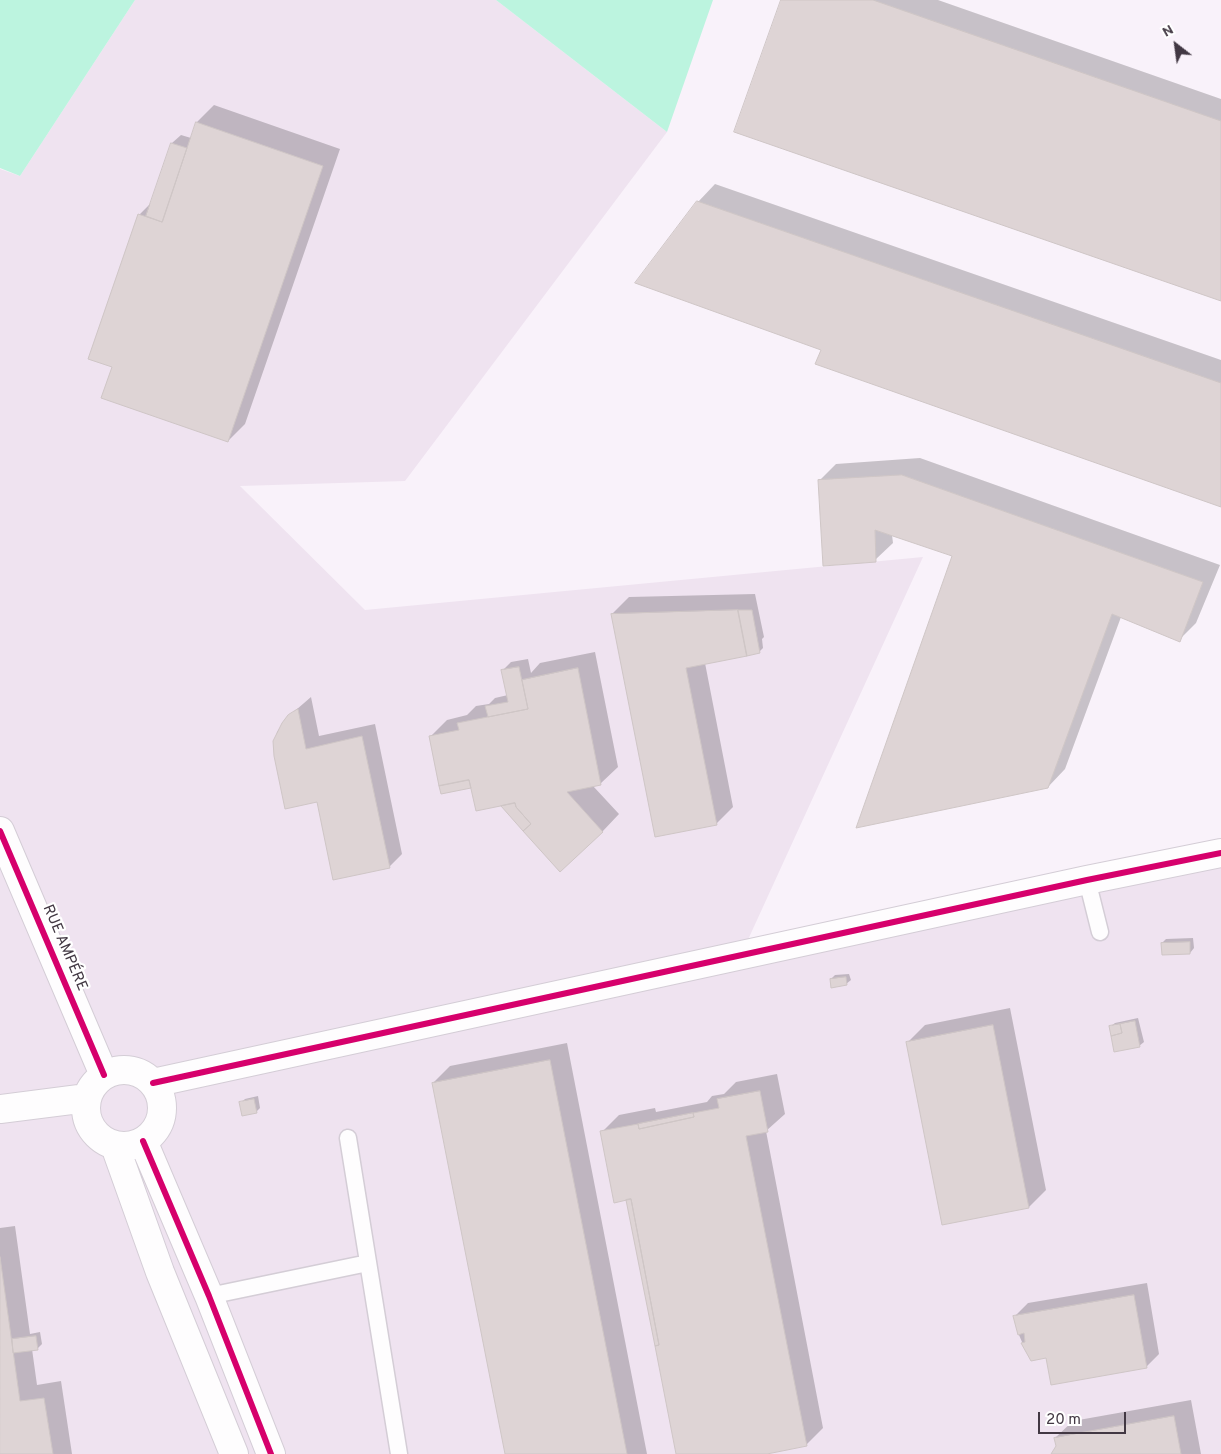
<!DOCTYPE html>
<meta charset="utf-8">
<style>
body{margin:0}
#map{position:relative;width:1221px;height:1454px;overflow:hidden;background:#f9f2fa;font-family:Overpass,sans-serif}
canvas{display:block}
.north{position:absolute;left:1151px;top:20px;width:50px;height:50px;-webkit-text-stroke:4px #fff;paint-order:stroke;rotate:330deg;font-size:14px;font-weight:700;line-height:20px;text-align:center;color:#423843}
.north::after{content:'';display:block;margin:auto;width:18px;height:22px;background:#423843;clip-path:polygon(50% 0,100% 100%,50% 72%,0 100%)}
.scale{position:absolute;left:1038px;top:1412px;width:88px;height:22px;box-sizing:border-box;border:2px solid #423843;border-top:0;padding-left:6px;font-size:15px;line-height:18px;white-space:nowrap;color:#423843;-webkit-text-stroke:4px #fff;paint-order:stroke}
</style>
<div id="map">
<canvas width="1221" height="1454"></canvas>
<div class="north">N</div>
<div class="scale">20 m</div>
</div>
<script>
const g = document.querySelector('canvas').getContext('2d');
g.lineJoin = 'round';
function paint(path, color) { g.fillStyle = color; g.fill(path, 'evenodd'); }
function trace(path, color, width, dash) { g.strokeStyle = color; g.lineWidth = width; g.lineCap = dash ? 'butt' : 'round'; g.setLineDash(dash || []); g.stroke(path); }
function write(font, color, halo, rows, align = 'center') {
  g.font = font + ' Overpass,sans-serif'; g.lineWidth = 4.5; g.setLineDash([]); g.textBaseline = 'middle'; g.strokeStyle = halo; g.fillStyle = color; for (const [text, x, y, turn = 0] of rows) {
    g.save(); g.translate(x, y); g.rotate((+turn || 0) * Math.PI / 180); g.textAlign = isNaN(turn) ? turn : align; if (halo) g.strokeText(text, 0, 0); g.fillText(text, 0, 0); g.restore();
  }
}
const industrial = new Path2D(`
 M135 0H496L667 132 405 481 240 486 365 610 923 557 741 955 1221 844V1454H0V169L20 176Z`);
const green = new Path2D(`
 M0 0H135L20 176 0 168Z
 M496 0H713L667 132Z`);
const shadow = new Path2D(`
 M782 0H938L1221 99V300Z
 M214 105 340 149 245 424 228 441 113 366 139 215 153 201 172 143 181 135 191 138 197 122Z
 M715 184 1221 360V506L823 349 698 202Z
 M920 458 1220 565 1196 623 1179 640 1121 617 1065 769 1048 787 953 555 892 535 893 543 875 560 819 481 836 464Z
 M755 594 764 637 762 639 763 648 759 652 705 663 733 807 716 824 656 836 612 614 629 597Z
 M595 652 618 767 600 784 593 786 619 814 602 832 502 806 505 804 472 786 430 737 447 720 467 715 476 706 489 704 495 698 508 695 502 671 511 662 528 659 531 673 540 663Z
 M311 697 319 736 375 724 402 854 389 867 318 800 274 750 277 732 289 716Z
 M1193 938 1194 948 1190 953 1162 943 1166 939Z
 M849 974 851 980 846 984 831 979 835 975Z
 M1010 1008 1046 1190 1029 1207 908 1042 925 1025Z
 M1138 1018 1144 1042 1139 1046 1110 1027 1115 1023Z
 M567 1043 647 1454H506L433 1083 450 1066Z
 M777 1074 785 1114 766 1131 823 1428 806 1445 761 1454H677L628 1201 602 1132 619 1115 655 1108 656 1112 707 1102 712 1096 724 1094 736 1082Z
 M258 1096 260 1108 256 1112 241 1103 245 1099Z
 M15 1226 30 1334 40 1332 42 1344 38 1348 32 1349 37 1385 61 1381 72 1454H0V1228Z
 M1147 1283 1159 1354 1146 1367 1047 1356 1031 1359 1022 1342 1019 1335 1022 1332 1015 1316 1028 1303Z
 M1191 1400 1201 1454H1053L1057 1446 1055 1438 1073 1421Z`);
const building = new Path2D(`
 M781 0H873L1221 121V301L734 132Z
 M196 122 323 166 228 442 101 398 112 367 88 359 138 214 162 222Z
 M171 143 187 148 162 222 146 216Z
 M697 201 1221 383V507L815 364 821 350 635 283Z
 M902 475 1203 582 1180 642 1112 614 1048 788 856 828 952 556 875 530 876 562 823 566 818 480Z
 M738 610H752L760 653 747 656Z
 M738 610 747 656 686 668 717 825 655 837 611 614Z
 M519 667 528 709 488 717 485 706 508 702 501 670Z
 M578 668 601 785 567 792 603 832 560 872 523 831 531 824 516 807 515 803 476 811 469 780 439 786 429 736 459 730 457 723 528 709 522 680Z
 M298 709 306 749 362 736 390 868 333 880 317 802 285 809 274 756 273 741 282 723 288 715Z
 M469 780 471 788 441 794 439 786Z
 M515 803 516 807 531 824 523 831 501 806Z
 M1190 942V954L1162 955 1161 943Z
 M846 977 847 985 831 988 830 979Z
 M1135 1021 1140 1047 1114 1052 1111 1036 1122 1033 1120 1024Z
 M1120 1024 1122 1033 1111 1036 1109 1026Z
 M993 1025 1029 1208 942 1225 906 1042Z
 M550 1060 627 1454H505L432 1083Z
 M760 1091 768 1132 746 1136 807 1446 767 1454H676L655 1346 659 1345 631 1199 614 1203 600 1131 638 1124 639 1129 694 1117 693 1113 719 1108 717 1099Z
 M254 1099 257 1113 242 1116 239 1102Z
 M693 1113 694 1117 639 1129 638 1124Z
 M631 1199 659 1345 655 1346 626 1200Z
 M0 1257 20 1401 44 1398 53 1454H0Z
 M1134 1295 1147 1368 1051 1385 1046 1358 1031 1361 1021 1343 1025 1342 1024 1333 1018 1335 1013 1316Z
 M36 1336 38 1350 13 1353 12 1339Z
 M1174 1416 1181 1454H1051L1056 1446 1054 1438Z`);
const lane = new Path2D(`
 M1087 880 1100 932
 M348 1138 399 1454
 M209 1296 368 1263`);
const street = new Path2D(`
 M0 831 104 1075
 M86 1108a38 38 0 1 1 76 0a38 38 0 1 1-76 0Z
 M153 1083 1087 880 1221 853
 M0 1109 87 1098
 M143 1141 209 1296 271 1454
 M115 1146 160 1272 234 1454`);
const cycleway = new Path2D(`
 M0 831 104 1075
 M153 1083 1087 880 1221 853
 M143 1141 209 1296 271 1454`);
const streetNames = [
 ["RUE AMPÉRE",64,948,67]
];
paint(industrial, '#efe3f0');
paint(green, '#bcf4df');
paint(shadow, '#0003');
paint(building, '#ded4d5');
trace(building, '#cfc6c6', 1);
trace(lane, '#d4cdd6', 19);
trace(street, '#d4cdd6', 30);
trace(lane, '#fefdfe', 16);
trace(street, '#fefdfe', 28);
trace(cycleway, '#d6006c', 6);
write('15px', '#423843', '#fff', streetNames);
</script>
